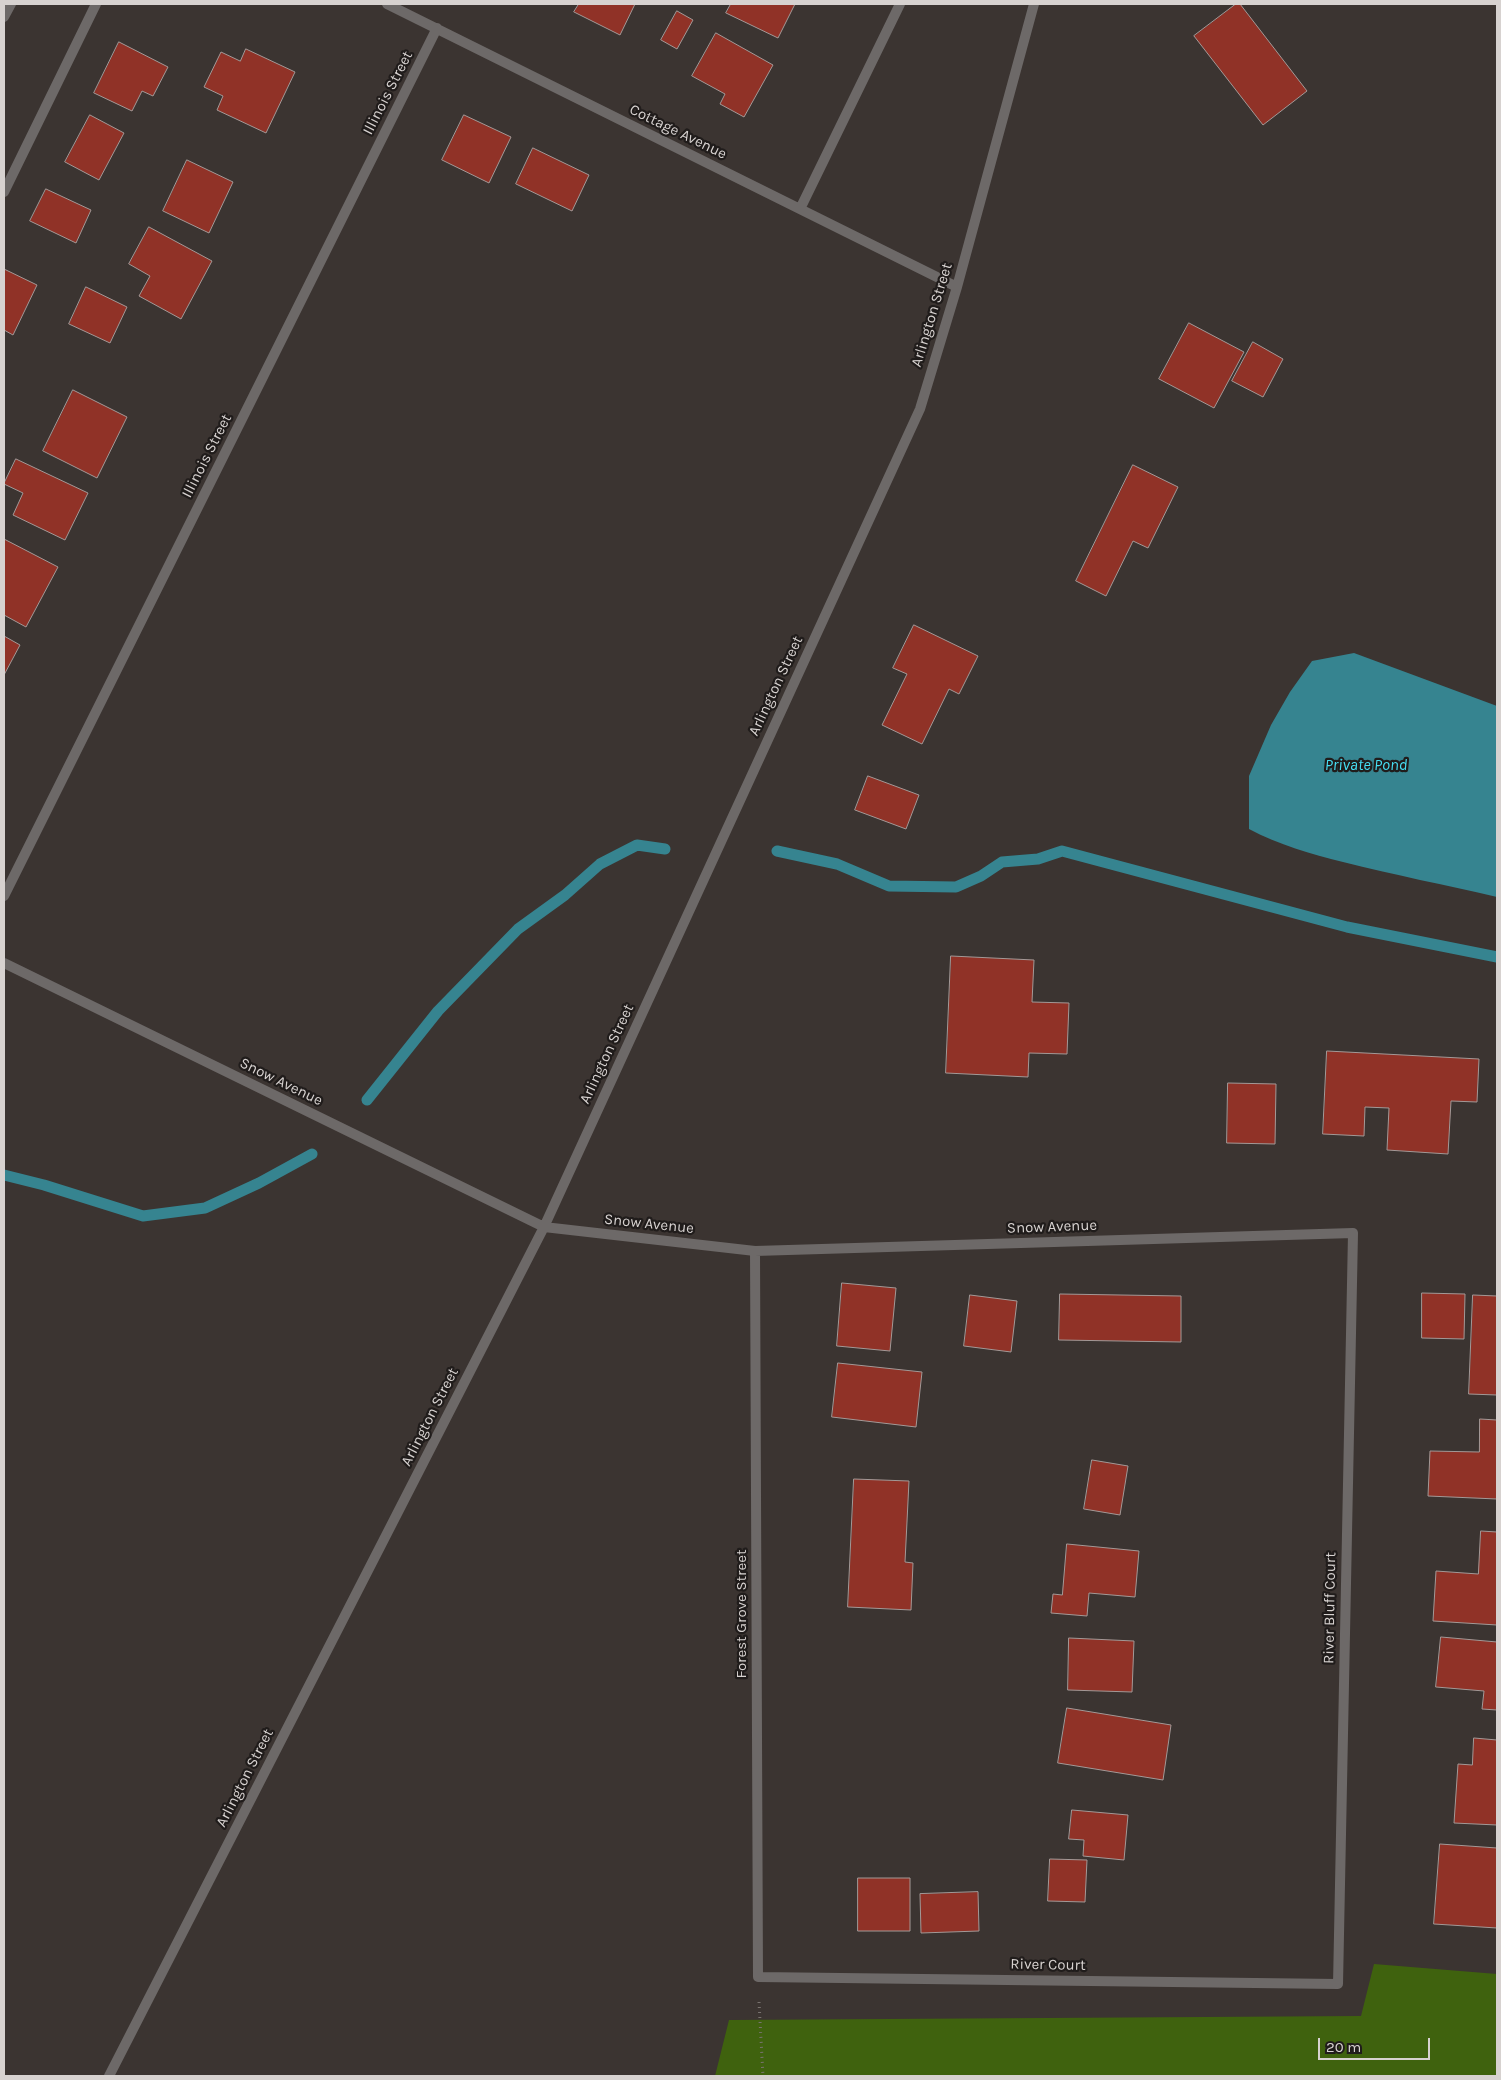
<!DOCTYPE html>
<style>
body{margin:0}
#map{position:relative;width:1501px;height:2080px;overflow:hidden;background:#3b3431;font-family:Karla,sans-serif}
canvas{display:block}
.frame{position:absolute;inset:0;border:5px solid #d7d2d0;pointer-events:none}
.scale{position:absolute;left:1318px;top:2038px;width:112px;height:22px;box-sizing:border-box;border:2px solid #d7d2d0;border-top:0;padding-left:6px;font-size:15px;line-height:18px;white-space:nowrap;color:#d7d2d0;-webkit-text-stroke:4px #201c1b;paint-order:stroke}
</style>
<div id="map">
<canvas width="1501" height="2080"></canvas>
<div class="frame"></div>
<div class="scale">20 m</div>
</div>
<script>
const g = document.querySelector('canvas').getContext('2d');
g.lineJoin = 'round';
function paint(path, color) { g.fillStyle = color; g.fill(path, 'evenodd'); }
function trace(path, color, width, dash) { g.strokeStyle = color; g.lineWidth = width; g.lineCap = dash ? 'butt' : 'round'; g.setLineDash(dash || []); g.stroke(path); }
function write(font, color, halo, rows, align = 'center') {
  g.font = font + ' Karla,sans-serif'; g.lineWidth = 4.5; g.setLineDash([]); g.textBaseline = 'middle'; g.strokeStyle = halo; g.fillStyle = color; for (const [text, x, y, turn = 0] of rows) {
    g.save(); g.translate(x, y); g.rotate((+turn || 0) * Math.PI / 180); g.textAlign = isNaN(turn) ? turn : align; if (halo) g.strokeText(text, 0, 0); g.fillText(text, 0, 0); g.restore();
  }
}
const green = new Path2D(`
 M1374 1964 1497 1974V2076H715L729 2020 1361 2016Z`);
const water = new Path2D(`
 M1354 653 1497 706V897C1446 885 1394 875 1343 862 1311 854 1279 845 1249 829V776L1271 725 1290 692 1312 661Z`);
const stream = new Path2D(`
 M777 851 837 864 889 886 956 887 981 876 1002 862 1038 859 1062 851 1347 927 1497 957
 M367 1100 438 1011 518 929 565 895 600 864 637 845 665 849
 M4 1175 44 1185 143 1216 205 1208 259 1183 312 1154`);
const building = new Path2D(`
 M579 4H635L620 35 574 12Z
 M731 4H795L778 38 726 13Z
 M1236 4H1240L1307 91 1263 125 1194 36Z
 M677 11 693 20 677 49 661 40Z
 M716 33 773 65 744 117 720 104 725 94 692 76Z
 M119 42 168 67 153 96 142 91 132 111 94 93Z
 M246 49 295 72 266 133 217 110 223 96 204 87 221 52 240 61Z
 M90 115 124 133 99 180 65 162Z
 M464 115 511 137 489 183 442 160Z
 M533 148 589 175 572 211 516 184Z
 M187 160 233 182 209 233 163 211Z
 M46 189 91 210 76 243 30 221Z
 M149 227 212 261 181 319 139 296 150 276 129 264Z
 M4 269 37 285 13 335 4 330Z
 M86 287 127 307 110 343 69 324Z
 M1189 323 1244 352 1214 408 1159 379Z
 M1253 342 1283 359 1263 397 1232 381Z
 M73 390 127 417 97 478 43 451Z
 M16 459 88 493 65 540 13 515 23 493 4 484Z
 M1133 465 1178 487 1148 548 1133 541 1106 596 1076 581Z
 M4 539 58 567 26 627 4 615Z
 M914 625 978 656 959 694 949 689 922 744 882 725 907 674 893 668Z
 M4 636 20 645 4 675Z
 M868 776 919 795 906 829 855 810Z
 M951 956 1034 960 1032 1002 1069 1003 1067 1054 1029 1053 1028 1077 946 1073Z
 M1327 1051 1479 1059 1477 1102 1451 1101 1448 1154 1387 1150 1389 1108 1365 1107 1364 1136 1323 1134Z
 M1228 1083 1276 1084 1275 1144 1227 1143Z
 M842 1283 896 1288 890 1351 837 1346Z
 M1422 1293 1465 1294 1464 1339 1422 1338Z
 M1060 1294 1181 1296V1342L1059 1340Z
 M970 1295 1017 1301 1011 1352 964 1346Z
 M1473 1295 1497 1296V1395L1469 1394Z
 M838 1363 922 1372 916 1427 832 1417Z
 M1480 1419 1497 1420V1499L1428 1496 1430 1451 1479 1452Z
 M1092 1460 1128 1466 1120 1515 1084 1509Z
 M854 1479 909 1481 905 1562 913 1563 911 1610 848 1607Z
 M1481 1531 1497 1532V1625L1433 1621 1436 1571 1478 1574Z
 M1067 1544 1139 1551 1135 1597 1089 1593 1087 1616 1051 1613 1053 1594 1062 1595Z
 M1441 1637 1497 1642V1710L1482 1709 1484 1691 1436 1687Z
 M1069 1638 1134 1641 1132 1692 1068 1690Z
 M1067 1708 1171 1725 1163 1780 1058 1763Z
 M1474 1738 1497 1740V1825L1454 1823 1458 1764 1472 1765Z
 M1072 1810 1128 1815 1124 1860 1083 1856 1084 1840 1069 1839Z
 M1440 1844 1497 1848V1928L1434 1924Z
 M1050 1859 1087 1860 1085 1902 1048 1901Z
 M858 1878H910V1931H858Z
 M978 1892 979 1931 921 1933 920 1894Z`);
const path = new Path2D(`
 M759 2002 763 2076`);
const lane = new Path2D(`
 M4 17 11 4
 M4 192 96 4`);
const street = new Path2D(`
 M387 4 957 287
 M800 209 900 4
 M4 896 437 28
 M4 963 544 1227 755 1251 1353 1233 1338 1984 758 1977 755 1251
 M109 2076 544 1227 920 409 957 287 1034 4`);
const streetNames = [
 ["Illinois Street",388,93,-63],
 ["Cottage Avenue",678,132,26],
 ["Arlington Street",932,315,-73],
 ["Illinois Street",207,456,-63],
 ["Arlington Street",776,686,-65],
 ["Arlington Street",607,1054,-65],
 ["Snow Avenue",281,1082,26],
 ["Snow Avenue",649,1224,6],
 ["Snow Avenue",1052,1227,-2],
 ["Arlington Street",430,1417,-63],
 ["River Bluff Court",1330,1608,-89],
 ["Forest Grove Street",742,1614,-90],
 ["Arlington Street",245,1778,-63],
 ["River Court",1048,1965,1]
];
const waterNames = [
 ["Private Pond",1366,765]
];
paint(green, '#3f620e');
paint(water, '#368490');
trace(stream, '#368490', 11);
paint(building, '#903227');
trace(building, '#a39997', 1);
trace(path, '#797370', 3, [1, 4]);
trace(lane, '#6d6968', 10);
trace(street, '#6d6968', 10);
write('15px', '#d7d2d0', '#201c1b', streetNames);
write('italic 16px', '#46dff4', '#201c1b', waterNames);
</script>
